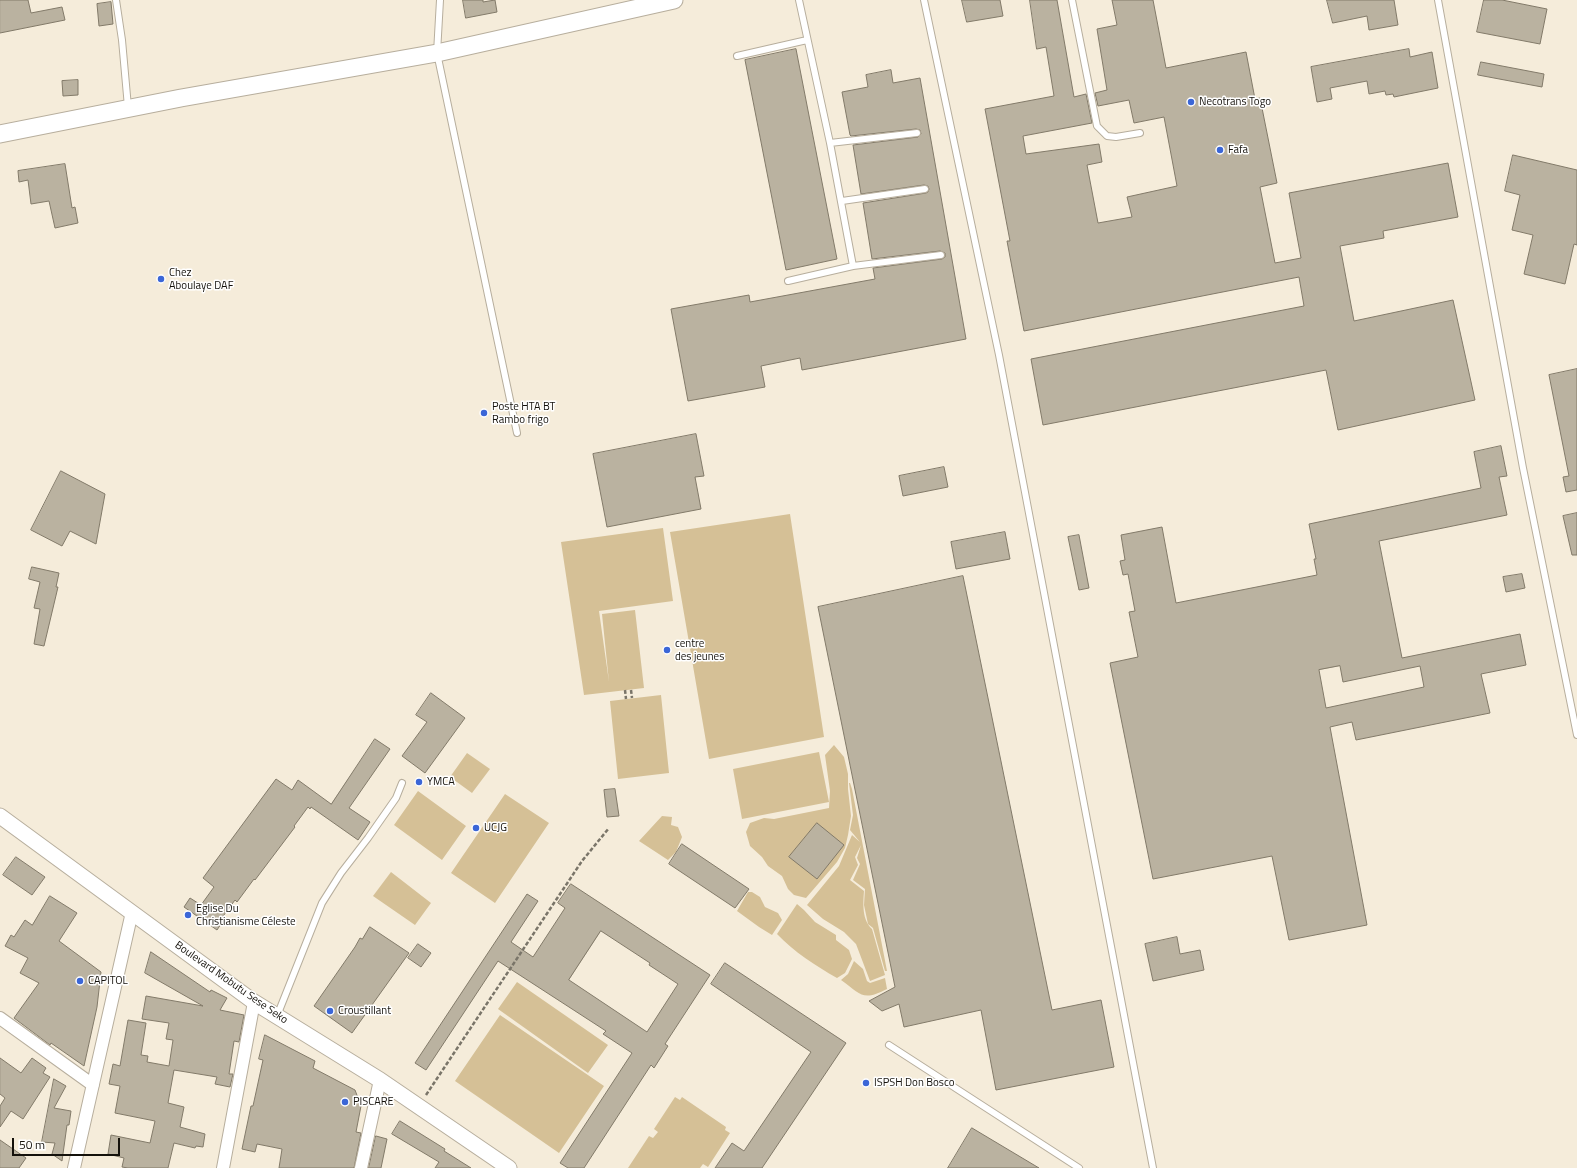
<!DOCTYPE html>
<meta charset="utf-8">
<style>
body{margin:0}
#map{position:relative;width:1577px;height:1168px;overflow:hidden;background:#f5ecda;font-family:"Titillium Web",sans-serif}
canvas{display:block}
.scale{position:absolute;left:12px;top:1138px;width:108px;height:18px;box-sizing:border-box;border:2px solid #14110b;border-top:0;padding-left:5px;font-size:12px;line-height:14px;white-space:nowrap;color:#14110b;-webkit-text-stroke:3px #fff;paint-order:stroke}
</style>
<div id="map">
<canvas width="1577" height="1168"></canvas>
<div class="scale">50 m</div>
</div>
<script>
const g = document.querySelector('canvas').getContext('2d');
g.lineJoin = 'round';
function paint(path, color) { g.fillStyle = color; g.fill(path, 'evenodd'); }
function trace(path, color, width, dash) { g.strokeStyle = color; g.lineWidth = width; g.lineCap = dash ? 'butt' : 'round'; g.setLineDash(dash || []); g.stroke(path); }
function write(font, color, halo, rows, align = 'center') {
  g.font = font + ' "Titillium Web",sans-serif'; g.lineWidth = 3; g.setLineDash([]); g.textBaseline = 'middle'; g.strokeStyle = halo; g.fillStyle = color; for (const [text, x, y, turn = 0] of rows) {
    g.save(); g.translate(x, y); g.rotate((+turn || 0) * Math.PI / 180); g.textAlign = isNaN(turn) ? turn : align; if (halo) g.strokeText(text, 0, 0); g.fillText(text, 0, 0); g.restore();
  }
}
const green = new Path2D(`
 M790 514 824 737 709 759 670 532Z
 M663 528 673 601 599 611 609 682 602 614 635 610 644 688 584 695 561 542Z
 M661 695 669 773 618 779 610 701Z
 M834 745 844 757 848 774V789L851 816 848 835 845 848 837 862 806 898 794 895 788 889 782 876 768 866 762 857 750 846 746 832 750 823 764 818 774 819 829 808 830 791 825 755Z
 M819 752 829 802 742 819 733 769Z
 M467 753 490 769 472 793 450 777Z
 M849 783H850L852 789 887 971H885L873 928 868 924 864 905 865 889 853 880 860 864 857 858 861 845 855 857 858 865 850 880 864 891C863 904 862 920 872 929L885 975 870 981 856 944 844 932 823 919 807 905 839 866 852 835 860 842 850 830 853 815Z
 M418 791 466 826 442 860 394 825Z
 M505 794 549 823 495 903 451 873Z
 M662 816 672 817 671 825 678 827 682 837 676 852 668 860 639 841Z
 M391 872 431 903 415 925 373 896Z
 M748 892H752L760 897 765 907 778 913 782 920 772 935 759 927 737 911Z
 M797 904 804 910 815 922 836 935V940L849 950 852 959 845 973 837 978C816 966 794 952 777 934Z
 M854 961 863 969 867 981 870 983 885 978 887 989C862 1002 861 994 841 980L848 974Z
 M517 982 608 1045 588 1073 498 1009Z
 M500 1015 604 1086 559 1153 455 1081Z
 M675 1097 680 1100 682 1097 726 1127 725 1130 730 1133 708 1167 703 1164 700 1168H628L649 1136 653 1138 658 1132 654 1129Z`);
const building = new Path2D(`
 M0 0H28L31 13 62 7 65 20 0 33Z
 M463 0H483V2L495 0 497 12 466 18Z
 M962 0H1000L1003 16 967 22Z
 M1030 0H1057L1074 97 1086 94 1092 123 1023 136 1026 154 1099 144 1102 162 1087 165 1098 223 1132 217 1127 197 1177 186 1164 117 1134 123 1129 100 1098 106 1095 93 1107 90 1097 29 1117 25 1112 0H1153L1166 68 1246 52 1255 99 1260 98 1277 183 1260 187 1275 263 1301 258 1289 193 1448 163 1458 217 1383 231 1384 238 1340 246 1354 321 1453 300 1475 400 1338 430 1326 370 1043 425 1031 359 1304 306 1299 277 1024 331 1007 241H1010L985 109 1054 96 1046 47 1037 49Z
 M1327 0H1394L1398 25 1369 30 1367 16 1333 23Z
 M1484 0H1502L1547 9 1540 44 1477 32Z
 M111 2 113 24 99 26 97 4Z
 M796 49 837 259 786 270 745 60Z
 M1409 49 1410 57 1432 52 1438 88 1394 97 1393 94 1386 95 1385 91 1369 94 1367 81 1330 88 1332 99 1317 102 1311 67Z
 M1481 62 1544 74 1542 87 1478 75Z
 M891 70 893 83 920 78 966 339 802 370 800 358 761 366 765 387 688 401 671 309 749 295 750 302 875 279 873 268 942 259 945 257V253L940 251 872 259 863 203 926 193 928 192 929 189 928 186 924 185 861 194 853 145 918 137 921 134 920 130 916 129 851 136 850 135 842 92 868 87 866 75Z
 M78 80V95L63 96 62 81Z
 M1513 155 1577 170V245L1574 244 1565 284 1524 274 1533 235 1512 230 1520 195 1505 191Z
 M65 164 72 208 75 207 78 223 55 228 49 201 31 204 28 180 19 182 18 171Z
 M1577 369V490L1566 492 1563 477 1569 476 1549 375Z
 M696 434 704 476 695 477 701 509 607 527 593 454Z
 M1501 446 1507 476 1499 477 1507 515 1379 541 1402 658 1520 634 1526 665 1481 674 1490 713 1356 740 1352 722 1330 727 1367 925 1289 940 1272 856 1153 879 1110 663 1138 657 1129 612 1135 611 1128 574 1123 575 1120 561 1125 560 1121 535 1162 527 1176 603 1317 575 1314 559H1316L1309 524 1481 488 1474 452ZM1340 666 1343 682 1420 666 1424 687 1326 708 1319 670Z
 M944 467 948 487 903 496 899 476Z
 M61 471 105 494 96 544 70 531 62 546 31 530Z
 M1577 513V555H1572L1563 516Z
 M1005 532 1010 559 956 569 951 542Z
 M1079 535 1089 588 1079 590 1068 537Z
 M32 567 59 573 56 587H58L44 646 34 644 40 609 34 608 40 582 29 579Z
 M1522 574 1525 588 1506 592 1503 577Z
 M963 576 1052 1010 1101 1000 1114 1067 996 1090 981 1010 904 1027 899 1004 882 1011 869 1001 895 987 818 607Z
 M431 693 465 718 425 773 402 756 427 722 416 715Z
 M375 739 390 749 349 808 370 822 358 840 311 807 310 809 308 807 294 826 295 827 255 880 254 879 237 902 235 900 221 919 223 921 217 930 184 907 190 898 201 905 214 887 203 878 276 779 292 790 298 780 331 804Z
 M615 789 619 816 607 817 604 790Z
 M817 823 844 845 817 879 789 857Z
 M682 844 749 889 735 908 669 864Z
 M16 857 45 877 32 895 3 875Z
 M571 884 710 975 665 1044 668 1046 654 1068 651 1065 584 1168H568L560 1163 632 1053 603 1034 606 1031 498 961 426 1070 415 1063 527 894 538 901 511 942 533 957 565 908 558 903ZM601 931 650 963 649 965 678 984 647 1032 569 980Z
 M50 896 77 913 59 941 101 972 97 1007 84 1066 51 1043 50 1045 14 1018 39 983 20 973 28 958 5 946 11 935 14 937 25 920 32 925Z
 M370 927 409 953 352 1033 314 1006 355 947 360 938 362 939Z
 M1177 937 1180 954 1200 950 1204 970 1153 981 1145 944Z
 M418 944 431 953 421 967 408 958Z
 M151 952 210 992 211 990 227 998 220 1010 244 1015 239 1042 234 1041 229 1074H233L230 1087 215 1084 217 1077 174 1070 168 1103 184 1107 180 1127 205 1134 203 1147 196 1146 195 1148 174 1143 168 1168H128L122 1167 124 1158 108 1154 111 1135 150 1143 155 1121 115 1113 120 1086 109 1084 113 1064 120 1066 128 1020 146 1023 141 1055 148 1056 147 1062 169 1066 173 1040 166 1039 169 1023 142 1019 146 996 203 1006 145 973Z
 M725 963 846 1043 762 1168H715L732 1143 744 1151 811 1052 711 984Z
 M265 1035 315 1061 313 1068 355 1090 361 1106 356 1132 361 1133 354 1168H279L282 1149 257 1144 255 1152 242 1149 251 1106H253L263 1060 259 1059Z
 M0 1058 21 1073 32 1058 46 1068 43 1073 50 1077 23 1119 11 1111 0 1127V1106L5 1098 0 1094Z
 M54 1079 66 1086 54 1108 71 1111 69 1125H67L62 1161 52 1154 55 1143 42 1142Z
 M400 1121 445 1149 444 1151 471 1168H435L439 1162 392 1134Z
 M972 1128 1039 1168H948Z
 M376 1136 387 1139 381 1168H369Z
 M0 1140 26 1158 19 1168H0Z`);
const path = new Path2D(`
 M625 690 626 699
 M631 690 632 698
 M426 1095 582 861 609 828`);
const service = new Path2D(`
 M116 0 122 40 128 107
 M440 0 437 53 517 433
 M799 0 830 143 853 266
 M924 0 999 355 1153 1168
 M1072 0 1097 126 1107 136 1116 137 1140 133
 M1438 0 1523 468 1577 735
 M737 56 807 40
 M830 143 917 133
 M842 201 925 189
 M788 281 853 266 941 255
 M277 1016 322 903 341 873 368 838 396 798 402 783
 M889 1045 1079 1168`);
const minor = new Path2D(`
 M0 1018 93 1085
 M74 1168 132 912
 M223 1168 254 1002
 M361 1168 380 1080`);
const tertiary = new Path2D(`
 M0 816 254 1002 380 1080 509 1168`);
const secondary = new Path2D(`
 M0 134 181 98 437 53 674 0`);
const markers = [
 [1191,102,4,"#3b66d7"],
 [1220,150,4,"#3b66d7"],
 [161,279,4,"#3b66d7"],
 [484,413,4,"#3b66d7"],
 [667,650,4,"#3b66d7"],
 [419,782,4,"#3b66d7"],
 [476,828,4,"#3b66d7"],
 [188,915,4,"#3b66d7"],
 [80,981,4,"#3b66d7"],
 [330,1011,4,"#3b66d7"],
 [866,1083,4,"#3b66d7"],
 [345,1102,4,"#3b66d7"]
];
const poiNames = [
 ["Necotrans Togo",1199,102],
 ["Fafa",1228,150],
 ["Chez",169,273],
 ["Aboulaye DAF",169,286],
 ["Poste HTA BT",492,407],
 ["Rambo frigo",492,420],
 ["centre",675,644],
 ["des jeunes",675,657],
 ["YMCA",427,782],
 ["UCJG",484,828],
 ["Eglise Du",196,909],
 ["Christianisme Céleste",196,922],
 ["CAPITOL",88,981],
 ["Croustillant",338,1011],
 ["ISPSH Don Bosco",874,1083],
 ["PISCARE",353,1102]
];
const streetNames = [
 ["Boulevard Mobutu Sese Seko",231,983,35]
];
paint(green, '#d5c096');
paint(building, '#bab2a0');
trace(building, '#827a69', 1);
trace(service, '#b7ae9d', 8);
trace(minor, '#b7ae9d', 14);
trace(tertiary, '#b7ae9d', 17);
trace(secondary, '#b7ae9d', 19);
trace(path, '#7a7569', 2.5, [4, 2]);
trace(service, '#fff', 6);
trace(minor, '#fff', 12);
trace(tertiary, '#fff', 15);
trace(secondary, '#fff', 17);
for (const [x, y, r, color] of markers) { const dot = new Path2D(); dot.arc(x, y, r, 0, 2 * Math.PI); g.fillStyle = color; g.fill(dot); trace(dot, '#fff', 1.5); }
write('11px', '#14110b', '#fff', poiNames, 'left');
write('11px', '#14110b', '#fff', streetNames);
</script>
